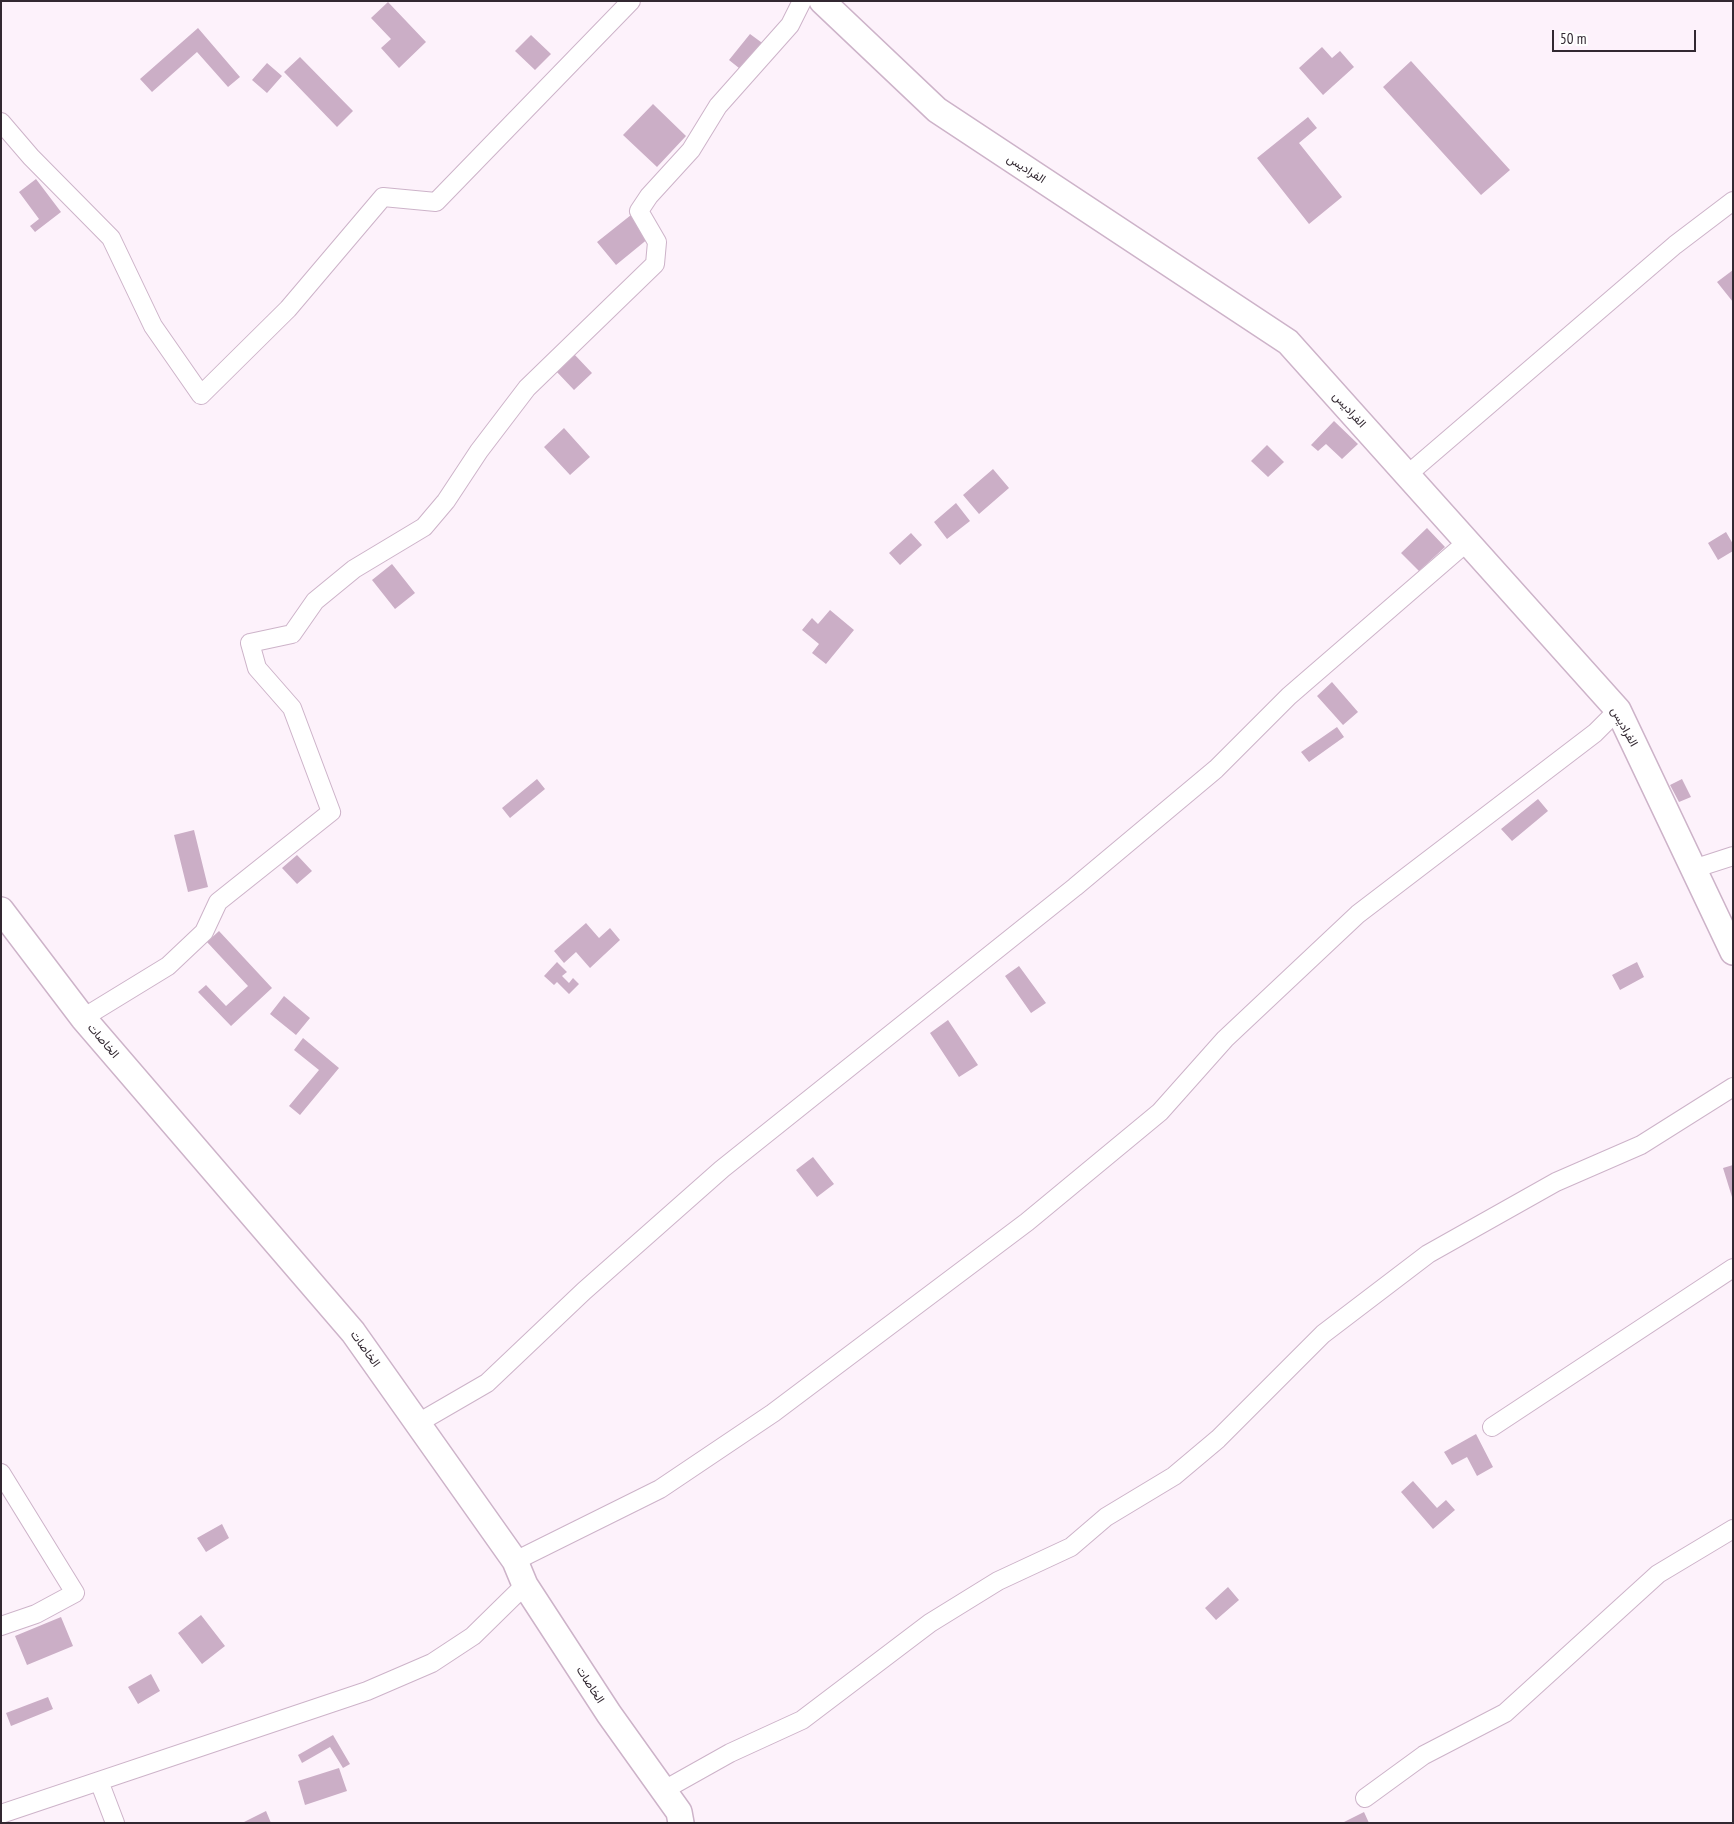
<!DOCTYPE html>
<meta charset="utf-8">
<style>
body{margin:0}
#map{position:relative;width:1734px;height:1824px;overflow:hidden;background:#fdf2fb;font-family:"PT Sans Narrow",sans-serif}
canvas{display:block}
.frame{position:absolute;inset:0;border:2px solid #322831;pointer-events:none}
.scale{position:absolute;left:1552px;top:30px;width:144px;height:22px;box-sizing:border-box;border:2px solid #322831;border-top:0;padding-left:6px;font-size:15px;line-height:18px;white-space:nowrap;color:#322831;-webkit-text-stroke:4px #fff;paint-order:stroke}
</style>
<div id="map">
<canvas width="1734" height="1824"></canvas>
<div class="frame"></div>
<div class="scale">50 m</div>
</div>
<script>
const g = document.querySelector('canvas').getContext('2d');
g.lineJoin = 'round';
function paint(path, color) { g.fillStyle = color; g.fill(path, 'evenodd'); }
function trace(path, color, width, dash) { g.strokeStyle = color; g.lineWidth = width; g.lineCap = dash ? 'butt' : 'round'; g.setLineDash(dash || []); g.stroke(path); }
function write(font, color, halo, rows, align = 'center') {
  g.font = font + ' "PT Sans Narrow",Vazirmatn,sans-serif'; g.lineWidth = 5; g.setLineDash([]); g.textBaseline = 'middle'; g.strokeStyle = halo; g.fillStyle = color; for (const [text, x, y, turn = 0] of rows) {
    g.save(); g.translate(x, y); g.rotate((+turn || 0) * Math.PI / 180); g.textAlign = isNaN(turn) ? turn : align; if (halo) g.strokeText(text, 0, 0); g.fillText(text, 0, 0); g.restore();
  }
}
const building = new Path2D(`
 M388 2 426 42 399 68 381 48 391 39 371 18Z
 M198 28 240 77 228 87 197 52 152 92 140 79Z
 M750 34 765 45 744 72 729 60Z
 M531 35 551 54 535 70 515 51Z
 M1322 47 1332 58 1340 51 1354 67 1323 95 1299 68Z
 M300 57 353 111 337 127 284 72Z
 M1411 61 1510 170 1481 195 1383 87Z
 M267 63 282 76 267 93 252 80Z
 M653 104 686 136 657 167 623 135Z
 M1308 117 1317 128 1299 143 1342 197 1309 224 1257 158Z
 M36 179 61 212 35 232 30 226 39 219 19 192Z
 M631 215 649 238 616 265 597 242Z
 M1733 270V302L1717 282Z
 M574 354 592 373 574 390 556 371Z
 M1334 421 1358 444 1342 459 1326 444 1318 451 1311 445Z
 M564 428 590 457 570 475 544 447Z
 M1267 445 1284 462 1268 477 1251 461Z
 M993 469 1009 488 979 514 963 495Z
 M956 503 970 521 947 539 934 522Z
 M1427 528 1445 547 1419 571 1401 553Z
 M1726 532 1733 544V551L1718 560 1708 543Z
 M911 533 922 545 900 565 889 553Z
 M392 564 415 593 395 609 372 580Z
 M830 610 854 630 826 664 812 653 819 644 802 630 812 618 818 624Z
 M1332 682 1358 712 1343 725 1317 696Z
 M1337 727 1344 737 1309 762 1301 752Z
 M537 779 545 789 510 818 502 808Z
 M1682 779 1691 797 1679 802 1670 785Z
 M1538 799 1548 811 1512 841 1501 829Z
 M194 830 208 887 188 892 174 835Z
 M297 855 312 871 297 884 282 868Z
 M586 923 599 938 610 928 620 940 590 968 576 952 564 963 554 951Z
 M219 931 272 988 231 1026 198 992 206 985 226 1006 248 986 207 942Z
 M557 962 567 972 562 976 569 983 573 978 579 984 569 994 557 982 554 985 544 976Z
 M1637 962 1644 977 1620 990 1612 975Z
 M1019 966 1046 1003 1031 1013 1005 976Z
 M284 996 310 1018 296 1035 270 1014Z
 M948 1020 978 1065 959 1077 930 1033Z
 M303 1038 339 1068 300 1115 289 1106 319 1070 294 1050Z
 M813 1157 834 1184 817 1197 796 1170Z
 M1733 1165V1197H1732L1723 1168Z
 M1476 1434 1493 1467 1477 1476 1467 1457 1452 1465 1444 1452Z
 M1413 1481 1437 1508 1446 1500 1455 1510 1433 1529 1401 1492Z
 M222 1524 229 1538 206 1552 197 1538Z
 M1228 1587 1239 1600 1216 1620 1205 1608Z
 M201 1615 225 1646 202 1664 178 1633Z
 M61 1617 73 1646 27 1665 15 1636Z
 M151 1674 160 1691 138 1704 128 1687Z
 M48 1697 53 1709 11 1726 6 1713Z
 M333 1735 350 1764 343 1768 330 1747 302 1763 298 1755Z
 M339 1768 347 1791 305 1805 298 1781Z
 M266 1811 271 1823H242Z
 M1364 1812 1369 1823H1342Z`);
const street = new Path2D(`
 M1 122 31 157 111 238 153 326 201 395 288 309 383 197 436 202 631 1
 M1407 475 1675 245 1733 201
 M1693 869 1733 856
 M83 1018 168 966 204 932 218 902 331 812 292 708 257 668 250 643 292 634 315 601 354 569 424 527 446 501 479 451 527 388 655 264 657 242 639 211 649 196 691 150 718 106 790 25 802 1
 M418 1423 487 1383 584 1291 722 1169 1075 887 1216 769 1289 696 1467 542
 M1492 1427 1733 1268
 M1 1473 75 1593 36 1614 1 1626
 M515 1561 660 1489 773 1413 1027 1222 1160 1112 1225 1039 1358 914 1595 733 1618 710
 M99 1781 115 1823
 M664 1790 730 1753 802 1720 930 1623 998 1581 1071 1547 1106 1517 1174 1476 1218 1439 1323 1334 1428 1254 1556 1182 1641 1145 1733 1087
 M1365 1798 1424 1755 1505 1713 1658 1574 1733 1529
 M1 1814 367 1691 432 1663 473 1636 525 1585`);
const secondary = new Path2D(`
 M822 1 937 110 1288 342 1618 710 1733 952
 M1 910 83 1018 353 1332 515 1561 525 1585 609 1714 679 1812 681 1823`);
const streetNames = [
 ["الفراديس",1026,169,33],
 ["الفراديس",1349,410,48],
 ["الفراديس",1624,727,61],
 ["الخاصات",103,1041,49],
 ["الخاصات",365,1349,54],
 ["الخاصات",590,1685,57]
];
paint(building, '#cbaec6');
trace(street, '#cdb3c9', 20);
trace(secondary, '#cdb3c9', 28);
trace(street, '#fff', 18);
trace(secondary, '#fff', 25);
write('12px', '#322831', '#fff', streetNames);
</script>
